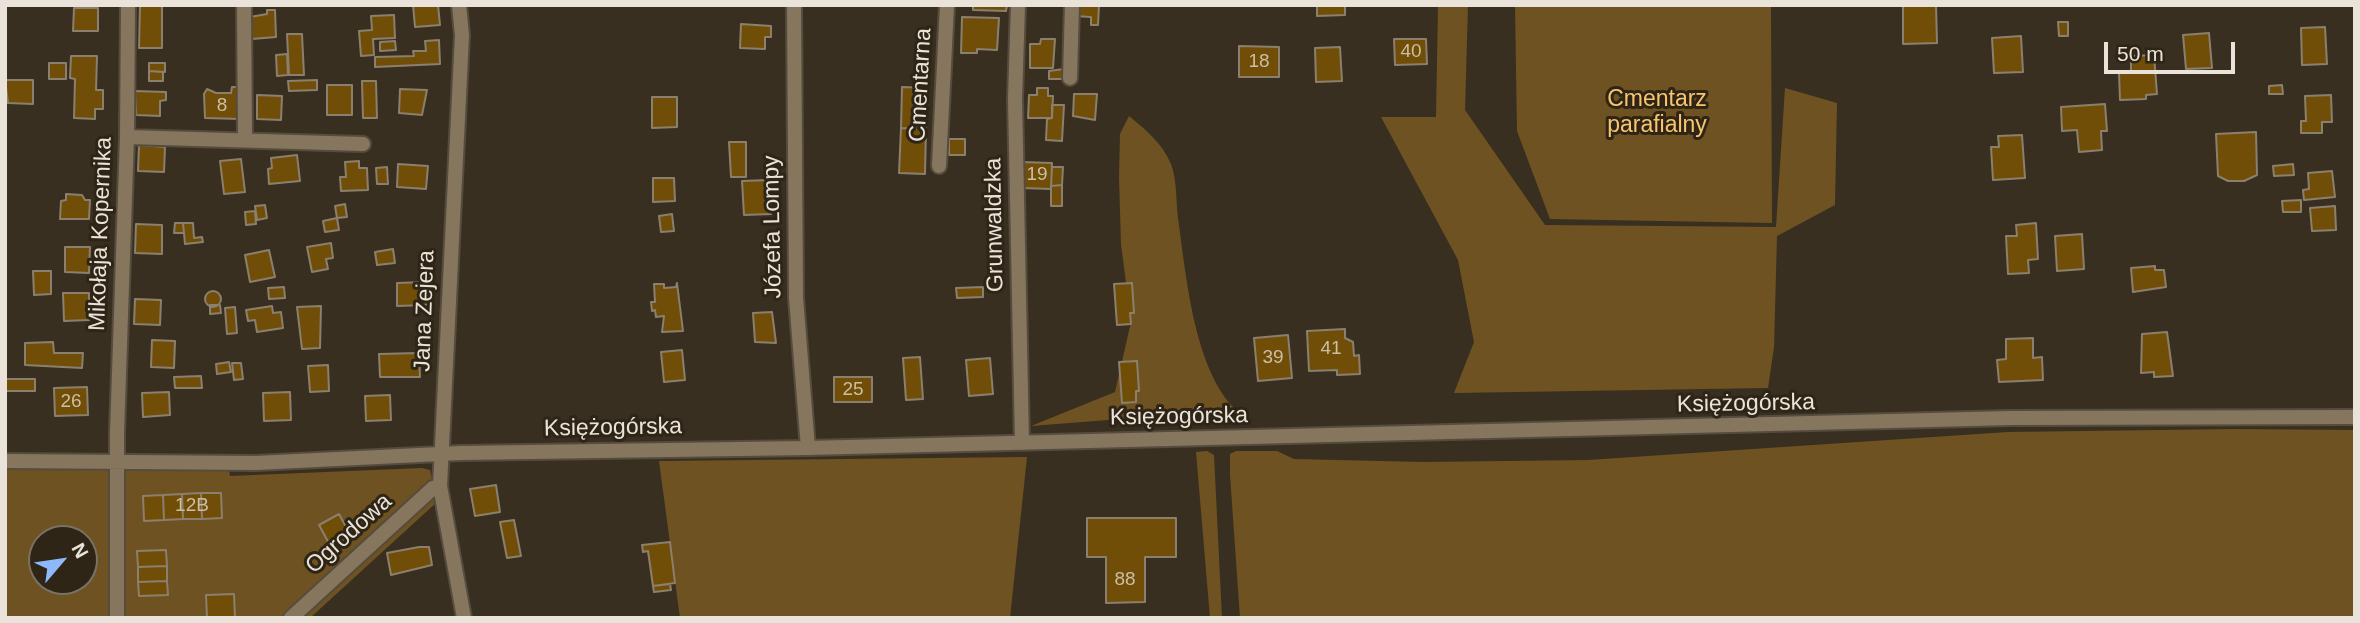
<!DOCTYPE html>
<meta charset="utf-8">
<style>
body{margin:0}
#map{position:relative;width:2360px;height:623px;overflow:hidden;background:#392f20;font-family:Helvetica,sans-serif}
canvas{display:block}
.frame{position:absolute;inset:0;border:7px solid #e9e3d9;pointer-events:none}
.north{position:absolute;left:28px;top:525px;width:70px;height:70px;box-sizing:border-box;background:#2e2516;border:2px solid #797164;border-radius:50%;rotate:61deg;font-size:19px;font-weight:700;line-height:28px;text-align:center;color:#e9e3d9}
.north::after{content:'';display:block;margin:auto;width:24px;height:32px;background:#8db9fc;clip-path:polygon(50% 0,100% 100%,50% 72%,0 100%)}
.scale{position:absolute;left:2104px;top:42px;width:131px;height:32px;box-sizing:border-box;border:4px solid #e9e3d9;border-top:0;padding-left:9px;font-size:21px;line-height:24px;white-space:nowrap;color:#e9e3d9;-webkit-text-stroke:5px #2e2516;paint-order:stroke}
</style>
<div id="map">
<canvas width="2360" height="623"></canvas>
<div class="frame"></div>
<div class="north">N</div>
<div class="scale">50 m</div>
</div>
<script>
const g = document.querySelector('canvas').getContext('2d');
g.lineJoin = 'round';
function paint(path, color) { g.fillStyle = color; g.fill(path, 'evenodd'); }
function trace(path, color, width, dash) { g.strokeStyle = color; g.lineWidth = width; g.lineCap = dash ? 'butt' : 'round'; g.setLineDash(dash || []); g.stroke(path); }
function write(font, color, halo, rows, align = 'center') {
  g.font = font + ' Helvetica,sans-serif'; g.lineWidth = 6; g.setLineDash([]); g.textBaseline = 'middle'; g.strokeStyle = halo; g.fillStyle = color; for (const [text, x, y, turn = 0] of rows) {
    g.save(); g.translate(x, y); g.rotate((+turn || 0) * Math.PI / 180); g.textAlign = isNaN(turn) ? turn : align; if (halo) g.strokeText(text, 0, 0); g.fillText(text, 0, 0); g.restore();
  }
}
const green = new Path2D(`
 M1438 5H1468L1465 110 1545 225 1776 227 1785 88 1837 103 1835 205 1777 236 1774 347 1768 388 1454 393 1474 342 1458 260 1381 117H1436Z
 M1515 5H1771L1772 223 1550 219 1517 131Z
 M1129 116C1146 130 1162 143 1171 164 1177 180 1176 201 1178 218 1186 275 1194 370 1236 410L1031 426 1115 392 1131 322 1121 244 1119 177 1120 134Z
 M2234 429 2355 430V618H1240L1230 475V454L1236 451H1277L1294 459 1423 462 1588 460 2008 432Z
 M1207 451 1214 455 1222 618H1210L1196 452Z
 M1027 457 1010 618H680L659 461Z
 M422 468 430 470 437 502 310 618H5V469L229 470 230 476ZM42 539H84V581H42Z`);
const building = new Path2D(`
 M140 5H162V48H139Z
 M413 5H438L440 25 415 27Z
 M973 5H1007L1006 11 973 10Z
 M1075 5H1099L1098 25H1091V17L1075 16Z
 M1317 5H1345V15L1317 16Z
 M1903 5H1936L1937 43 1903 44Z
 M74 8H98V31H73Z
 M267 10H275L276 37 252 39 250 17 267 14Z
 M394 15 395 38 373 39 374 55 361 56 359 31 372 30 371 16Z
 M962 17 999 18 997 50 977 49V53H961Z
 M2058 22H2068V36H2059Z
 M741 24 771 26V37H765V49L740 48Z
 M2325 27 2327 64 2302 65 2301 28Z
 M2209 33 2212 68 2186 69 2183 35Z
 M287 34H302L304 75H289Z
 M2021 36 2023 72 1994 73 1992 38Z
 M1041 39H1055L1053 68H1030V44H1040Z
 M1394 39H1426L1427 64 1395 65Z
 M439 40 440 64 375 67V57L414 56 413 51H426L425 41Z
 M395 41 396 50 380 51V42Z
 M1239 46 1279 47V77H1239Z
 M1340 47 1342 81 1316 82 1315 48Z
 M287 54 288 75 277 76 276 55Z
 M2154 55 2157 94 2146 95V99L2120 100 2119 73H2131V56Z
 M71 56H97L96 90H103V109H95V119L74 118 75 79 70 78Z
 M49 63H66V79H49Z
 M149 63H165V72L149 71Z
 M1064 69V79H1049V71Z
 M149 71 163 72V81H149Z
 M5 80H33V104L8 103Z
 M317 80V90L289 91 288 81Z
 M362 81H376L377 118H363Z
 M327 85H352V115H327Z
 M2282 85 2283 94H2269V86Z
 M232 87H240V119L205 118 204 94 207 89 216 93H231Z
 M902 87 928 88 926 129 901 128Z
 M1037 88H1048V96H1053L1052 118H1028L1029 95H1037Z
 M400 89 427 90 422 115 399 113Z
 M135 91 166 92V100L160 101V116L136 115Z
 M1074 94H1097L1095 120 1073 116Z
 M257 95 282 96 281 120 257 119Z
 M2331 95 2332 122H2322V133H2301V121H2306L2305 96Z
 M652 97H677V127L652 128Z
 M2105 104 2107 131H2101L2102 150 2079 152 2077 130 2062 131 2061 107Z
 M1052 105H1064L1062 141 1046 140 1047 119 1052 118Z
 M901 128 926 129 925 174 899 173Z
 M2256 132 2257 175 2244 181H2228L2218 176 2216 134Z
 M2022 135 2025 178 1993 180 1991 147H1999L1998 136Z
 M949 139H965V155H949Z
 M729 142H746V177H731Z
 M139 145 165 147 164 172 138 171Z
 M297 155 300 181 269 184 268 169 272 168 271 158Z
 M241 159 245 192 224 194 220 161Z
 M359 161V168H367L368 190 341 191 340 177H346L345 162Z
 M1022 162 1052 163 1051 189 1022 188Z
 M398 164 428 166 426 189 397 187Z
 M2293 164 2294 175 2274 176 2273 166Z
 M387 167 388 184H377L376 168Z
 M1052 167H1063L1062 185 1051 186Z
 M2332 171 2335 197 2304 200 2303 190 2309 189 2308 173Z
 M653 178H674L675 201 653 202Z
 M769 180 771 214 744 215 742 181Z
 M1062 185V206H1051V186Z
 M66 194 82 195 85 200H90L89 219H60L61 201 66 200Z
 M2301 200V212H2283L2282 201Z
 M345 204 347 217 337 218 335 206Z
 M265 205 267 218 257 220 255 206Z
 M2335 206 2336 230 2312 231 2310 208Z
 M255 211 256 224 246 225 245 212Z
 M672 214 674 231 661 232 659 216Z
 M337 218 339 230 325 232 323 221Z
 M175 223H183L184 233H174Z
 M183 223H193L194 238 202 237 203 242 185 244Z
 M2036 223 2038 259 2028 260 2029 273 2008 274 2006 236H2017L2016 225Z
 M136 224 162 225V254L135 253Z
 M2082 234 2084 269 2057 271 2055 236Z
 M331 243 333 258 326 259 328 269 312 272 307 247Z
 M65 247H90L89 273 65 272Z
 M393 249 395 263 377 265 375 252Z
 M269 250 275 277 250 282 245 255Z
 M2155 266V270H2164L2166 287 2133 292 2131 268Z
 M33 271H51V294L34 295Z
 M425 282 426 305 397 306V283Z
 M677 283 683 331 662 332 664 316 656 317 655 310 652 311 651 302H655L654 284H664V288L676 287Z
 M1132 283 1134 313H1130L1131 324 1117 325 1114 284Z
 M284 287 285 298 269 299 268 288Z
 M983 287V297L957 298 956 288Z
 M205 299a8 8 0 1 1 16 0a8 8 0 1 1-16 0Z
 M63 293H89V320L64 321Z
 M135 299 161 300 160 325 134 324Z
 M210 305H220L221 313 210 314Z
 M272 306 273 313 281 312 283 328 257 332 255 320 248 321 246 310Z
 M321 306 320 348 302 349 297 307Z
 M235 307 237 333 227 334 225 308Z
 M772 312 776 343 755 342 753 313Z
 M1345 329V338L1353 342 1354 356 1359 355 1360 374 1337 375V370L1309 371 1307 331Z
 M2167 332 2173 376 2154 377V372L2141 373 2142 334Z
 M1288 335 1292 378 1258 381 1254 338Z
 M2033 338V358L2042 357 2043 380 1999 382 1997 360 2006 359V339Z
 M152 340 175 341 174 368 151 367Z
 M53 342 54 353H83L82 368 25 365V343Z
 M682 350 685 380 664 382 661 352Z
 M419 353 420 377H380L379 354Z
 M920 357 923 399 906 400 903 358Z
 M990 358 993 394 969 396 966 360Z
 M1137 361 1139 391H1136V402L1122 403 1119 362Z
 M229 362 231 372 217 374 216 364Z
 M232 363H241L243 379 234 380Z
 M328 365 329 391 310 392 308 366Z
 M201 376 202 388H175L174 377Z
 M834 377H872V402H834Z
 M5 379H35V391H5Z
 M87 387 88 415 55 416 54 388Z
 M169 392 170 415 143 417 142 393Z
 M290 392 291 420 264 421 263 393Z
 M390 395 391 420 366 421 365 396Z
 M496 485 500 512 475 516 470 489Z
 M201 493 202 519H183L182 494Z
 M201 493H221L222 518 202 519Z
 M182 494 183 519 164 520 163 495Z
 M163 495 164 520 144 521 143 496Z
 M339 514 351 536 331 547 319 525Z
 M1087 518H1176V557H1145V602L1106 603V557H1087Z
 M514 520 521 556 507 558 500 522Z
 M670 542 675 583 653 586 648 551 643 552 642 545Z
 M419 547H429L432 565 391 575 387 553Z
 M166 550 167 566 138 567 137 551Z
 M167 566V581L138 582V567Z
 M167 581 168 595 139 596 138 582Z
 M670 584 671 590 654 592 653 586Z
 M234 594 235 618H207L206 595Z`);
const minor = new Path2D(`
 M244 5 245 139
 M459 5 462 35 440 486 464 618
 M794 5 796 298 808 448
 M1018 5 1015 99 1022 443
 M1070 78 1072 5
 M127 137 363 144
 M939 166 947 5
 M5 461 256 463 460 453 808 448 2011 418 2355 417
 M117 618V433L127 137 128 5
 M291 618 433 488 440 486`);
const numberNames = [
 ["40",1411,52],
 ["18",1259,62],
 ["8",222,106],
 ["19",1037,175],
 ["41",1331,349],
 ["39",1273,358],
 ["25",853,390],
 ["26",71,402],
 ["12B",192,506],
 ["88",1125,580]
];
const streetNames = [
 ["Cmentarna",921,85,-87],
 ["Grunwaldzka",995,225,-91],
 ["Józefa Lompy",773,227,-91],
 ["Mikołaja Kopernika",101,234,-88],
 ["Jana Zejera",425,311,-88],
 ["Księżogórska",1746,404,-1],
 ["Księżogórska",1179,417,-1],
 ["Księżogórska",613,428,-1],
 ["Ogrodowa",349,534,-42]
];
const parkNames = [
 ["Cmentarz",1657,100],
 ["parafialny",1657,126]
];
paint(green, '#6e5221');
paint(building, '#714e07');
trace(building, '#8b7f6e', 2);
trace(minor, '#554c3e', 18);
trace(minor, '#86765d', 14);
write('19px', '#cbbea4', null, numberNames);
write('23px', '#e9e3d9', '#2e2516', streetNames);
write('23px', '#f9c46d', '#2e2516', parkNames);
</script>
